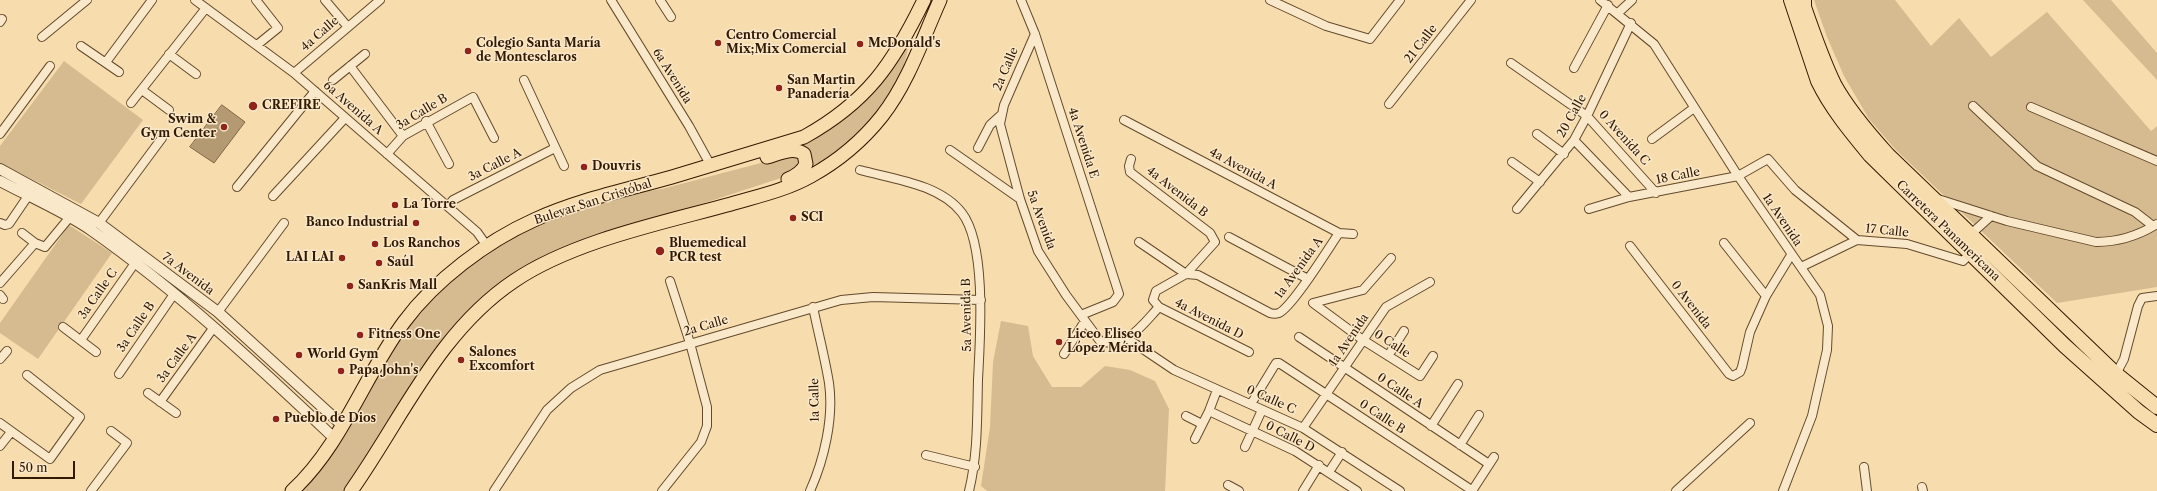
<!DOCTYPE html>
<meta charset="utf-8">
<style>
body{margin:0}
#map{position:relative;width:2157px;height:491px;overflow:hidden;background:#f7dcad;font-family:"Libre Caslon Text",serif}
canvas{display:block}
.scale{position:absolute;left:12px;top:461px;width:63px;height:18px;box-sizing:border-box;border:2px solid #321901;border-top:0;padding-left:5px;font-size:12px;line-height:14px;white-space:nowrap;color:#321901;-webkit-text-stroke:3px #fae8ca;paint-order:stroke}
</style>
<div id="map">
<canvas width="2157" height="491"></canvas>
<div class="scale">50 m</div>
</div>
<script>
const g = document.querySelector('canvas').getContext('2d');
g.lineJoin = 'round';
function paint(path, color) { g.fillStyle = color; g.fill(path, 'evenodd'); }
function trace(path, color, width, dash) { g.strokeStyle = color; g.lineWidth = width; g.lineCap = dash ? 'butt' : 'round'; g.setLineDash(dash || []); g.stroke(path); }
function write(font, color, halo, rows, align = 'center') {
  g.font = font + ' "Libre Caslon Text",serif'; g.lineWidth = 3; g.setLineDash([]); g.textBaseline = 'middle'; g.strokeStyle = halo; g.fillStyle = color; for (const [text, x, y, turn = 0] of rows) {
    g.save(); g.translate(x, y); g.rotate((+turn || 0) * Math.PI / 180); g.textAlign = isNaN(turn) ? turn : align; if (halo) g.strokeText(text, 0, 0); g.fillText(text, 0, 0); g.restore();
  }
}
const green = new Path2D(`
 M1814 0H1895L1931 46 1959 18 1991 57 2047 12 2151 131 2157 126V287L2057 303 1895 149 1869 119 1844 76 1827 37Z
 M2083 0H2111L2157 53V80Z
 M908 47C905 77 877 116 856 137 842 151 822 162 806 174 813 159 813 148 795 144L816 134Z
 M64 61 143 120 81 204 0 163V146Z
 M795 154 802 161 787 176 671 214 496 290 343 491H297L408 323 435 294 489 248 533 225 622 195 662 189Z
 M69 225 112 253 38 359 0 333V323Z
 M1001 321 1028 326 1033 356 1052 387H1081L1105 366 1130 370 1155 381 1169 409 1165 491H987L981 486 990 427 993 362Z`);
const water = new Path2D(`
 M222 105 245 122 214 163 190 147Z`);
const minor = new Path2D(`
 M195 0 294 73 477 232 487 246
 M256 0 278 28 257 45
 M325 0 347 26
 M611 0 689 126 711 166
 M660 0 671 17
 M1021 0 1035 34 1119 294 1113 302 1081 315
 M1270 0 1326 26 1370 39 1400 0
 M1600 0 1654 44 1738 176 1820 295 1828 326 1827 350 1812 416 1783 491
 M1618 13 1632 0
 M0 22 2 19
 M1035 34 1004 105 1000 124 1020 199 1038 251 1066 295 1100 341C1126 350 1143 324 1159 307L1153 300 1156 291 1186 274 1215 242 1210 233 1130 172 1129 166 1131 159
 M42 37 87 0
 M81 46 119 72
 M169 54 196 74
 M106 62 152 0
 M1511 63 1587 116 1656 193
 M350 66 403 136
 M1574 68 1608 5
 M294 73 380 0
 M333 80 365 54
 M524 80 564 166
 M142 90 169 110
 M131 103 206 8
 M1389 104 1471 0
 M1973 106 2037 166 2135 212 2153 226
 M2031 107 2157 161
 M1124 120 1339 233 1353 234
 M426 121 449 164
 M0 134 50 66
 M1537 134 1564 154
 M1652 139 1694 108
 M1574 140 1629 197
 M978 148 990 125 1001 115
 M950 150 1020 199
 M387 154 403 136 473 97 494 138
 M1512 162 1540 182
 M860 170C893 179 940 184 962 213 987 246 980 339 978 380 977 417 978 454 969 491
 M237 187 315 91
 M273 196 345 118
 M1938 199 2007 221 2096 242C2119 242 2138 236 2157 224
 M448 206 453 200 555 148
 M1517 209 1574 140 1587 116 1631 23
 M1589 209 1629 197 1738 176 1768 159 1795 190 1857 240
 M0 223 5 225 9 224 28 196
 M99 223 162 138
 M22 233 35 243 45 247 69 218
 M1971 234 1991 216
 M1229 237 1308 279
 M1139 242 1186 274 1198 275 1270 313C1273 314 1276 314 1279 313 1293 306 1328 249 1339 233
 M1724 243 1766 296
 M1630 246 1729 374 1733 376 1740 372 1742 367 1750 332 1766 296 1791 255
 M1391 258 1363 290 1313 303 1363 340 1420 376 1433 356
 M1801 267 1857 240 1907 244 1963 261 1971 253
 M0 283 35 243
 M0 295 3 299
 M1159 307 1249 352
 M218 312 284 223
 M63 327 96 352
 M1299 337 1489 464
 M1128 339 1174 370 1303 428 1400 491
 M81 340 135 263
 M1064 354 1085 321
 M1388 356 1404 331
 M0 359 7 351
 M119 374 174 294
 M2116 374 2124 359 2138 306 2142 298 2157 296
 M148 393 176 413
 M160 402 214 327
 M1251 404 1276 363H1279L1473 491
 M1209 411 1295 451 1357 491
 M1186 416 1202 424
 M0 423 50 459 80 417 27 375
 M1431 426 1458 384
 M1303 428 1386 307 1430 282
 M1195 439 1209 411 1217 390
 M1460 445 1479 415
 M0 446 11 432
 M1245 447 1262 410
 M926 455 975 467
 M1864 467 1867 491
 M1329 472 1342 452
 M1228 485 1239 491
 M1922 487 1923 491
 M91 491 127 443 111 431
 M494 491 547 410 571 388 600 370 841 300 873 297 981 300
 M662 491 701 442 707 426V407L690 343 670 281
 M810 491C824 460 834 418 829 383 825 358 818 332 813 307
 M1303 491 1319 465
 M1472 491 1494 457
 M1676 491 1750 423`);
const tertiary = new Path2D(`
 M0 169 99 223 218 312 342 425
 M0 181C30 197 63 211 91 230 178 291 256 364 333 437`);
const primary = new Path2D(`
 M767 157C778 154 793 146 804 154L806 164C802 172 796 176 788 179
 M292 491C342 445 364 376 404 322 435 280 487 241 534 220 577 200 626 190 672 177 716 164 760 150 804 137 867 102 893 64 924 0
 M351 491C402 419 438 332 514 281 573 241 662 223 731 204 758 196 786 190 811 176 838 161 863 140 882 116 908 83 923 38 940 0`);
const trunk = new Path2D(`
 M1791 0 1818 81C1831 108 1851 132 1870 155L2065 346 2139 412 2157 425
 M1804 0V7C1813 33 1822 59 1834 84 1848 110 1869 134 1888 155L2116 374 2157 407`);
const markers = [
 [718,43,4,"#8f2418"],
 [860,44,4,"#8f2418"],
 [468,51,4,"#8f2418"],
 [779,88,4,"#8f2418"],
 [253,106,5,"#8f2418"],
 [224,127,4,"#8f2418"],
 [584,167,4,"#8f2418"],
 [395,205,4,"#8f2418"],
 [793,218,4,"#8f2418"],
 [416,223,4,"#8f2418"],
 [375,244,4,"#8f2418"],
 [660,251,5,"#8f2418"],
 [342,258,4,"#8f2418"],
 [379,263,4,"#8f2418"],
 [350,286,4,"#8f2418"],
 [360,335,4,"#8f2418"],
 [1059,342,4,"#8f2418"],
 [299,355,4,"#8f2418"],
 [461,360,4,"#8f2418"],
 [341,371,4,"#8f2418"],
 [276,419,4,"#8f2418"]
];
const streetNames = [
 ["4a Calle",320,34,-41],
 ["21 Calle",1421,44,-52],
 ["2a Calle",1006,69,-67],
 ["6a Avenida",672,76,58],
 ["6a Avenida A",353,108,41],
 ["3a Calle B",422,112,-31],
 ["20 Calle",1572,116,-61],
 ["0 Avenida C",1624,138,48],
 ["4a Avenida E",1083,143,72],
 ["3a Calle A",495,165,-27],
 ["4a Avenida A",1243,169,28],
 ["18 Calle",1678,176,-11],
 ["4a Avenida B",1177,192,38],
 ["Bulevar San Cristóbal",593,202,-18],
 ["5a Avenida",1041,220,70],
 ["1a Avenida",1782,220,56],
 ["17 Calle",1887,231,6],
 ["Carretera Panamericana",1948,231,44],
 ["1a Avenida A",1299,268,-54],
 ["7a Avenida",188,274,37],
 ["3a Calle C",98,294,-55],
 ["0 Avenida",1691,305,52],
 ["5a Avenida B",967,315,-91],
 ["4a Avenida D",1209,319,27],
 ["2a Calle",706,326,-16],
 ["3a Calle B",136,327,-56],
 ["1a Avenida",1349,340,-56],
 ["0 Calle",1392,344,33],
 ["3a Calle A",177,358,-54],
 ["0 Calle A",1400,391,34],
 ["1a Calle",815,400,-91],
 ["0 Calle C",1271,400,24],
 ["0 Calle B",1382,417,33],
 ["0 Calle D",1290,437,27]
];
const poiNames = [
 ["Centro Comercial",726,36],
 ["Mix;Mix Comercial",726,50],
 ["Colegio Santa María",476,44],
 ["de Montesclaros",476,58],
 ["McDonald's",868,44],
 ["San Martin",787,81],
 ["Panadería",787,95],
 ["CREFIRE",262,106],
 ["Swim &",216,120,"right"],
 ["Gym Center",216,134,"right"],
 ["Douvris",592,167],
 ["La Torre",403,205],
 ["SCI",801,218],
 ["Banco Industrial",408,223,"right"],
 ["Los Ranchos",383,244],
 ["Bluemedical",669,244],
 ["PCR test",669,258],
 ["LAI LAI",334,258,"right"],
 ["Saúl",387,263],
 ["SanKris Mall",358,286],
 ["Fitness One",368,335],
 ["Liceo Eliseo",1067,335],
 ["López Mérida",1067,349],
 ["Salones",469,353],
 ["Excomfort",469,367],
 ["World Gym",307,355],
 ["Papa John's",349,371],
 ["Pueblo de Dios",284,419]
];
paint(green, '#d6bb90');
paint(water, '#b49a73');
trace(water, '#806645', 1);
trace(minor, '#634a2c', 10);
trace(tertiary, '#634a2c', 12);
trace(primary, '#321901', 15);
trace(trunk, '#321901', 16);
trace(minor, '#fae8ca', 8);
trace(tertiary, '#fae8ca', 10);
trace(primary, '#f7dcad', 13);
trace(trunk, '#f7dcad', 14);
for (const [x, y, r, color] of markers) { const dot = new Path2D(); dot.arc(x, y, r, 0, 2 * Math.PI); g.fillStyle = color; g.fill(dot); trace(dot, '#fae8ca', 1.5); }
write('12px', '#321901', '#fae8ca', streetNames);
write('bold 12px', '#321901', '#fae8ca', poiNames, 'left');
</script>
